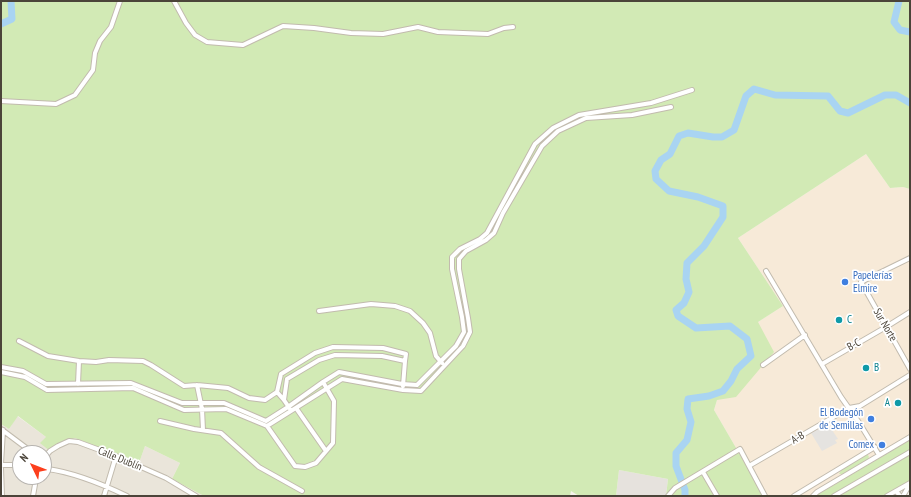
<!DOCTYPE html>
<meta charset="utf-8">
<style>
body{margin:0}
#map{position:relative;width:911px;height:497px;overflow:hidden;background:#f6f3ec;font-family:"PT Sans Narrow",sans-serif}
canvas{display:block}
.frame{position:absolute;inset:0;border:2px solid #4b4439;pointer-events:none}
.north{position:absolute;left:12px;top:445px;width:40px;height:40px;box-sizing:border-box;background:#fff;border:1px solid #b7b4b0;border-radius:50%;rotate:313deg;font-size:11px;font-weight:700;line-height:16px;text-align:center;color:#4b4439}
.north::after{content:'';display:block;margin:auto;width:14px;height:18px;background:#fc3f1d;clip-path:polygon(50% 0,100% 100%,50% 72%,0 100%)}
</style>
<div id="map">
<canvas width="911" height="497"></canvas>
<div class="frame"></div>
<div class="north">N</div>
</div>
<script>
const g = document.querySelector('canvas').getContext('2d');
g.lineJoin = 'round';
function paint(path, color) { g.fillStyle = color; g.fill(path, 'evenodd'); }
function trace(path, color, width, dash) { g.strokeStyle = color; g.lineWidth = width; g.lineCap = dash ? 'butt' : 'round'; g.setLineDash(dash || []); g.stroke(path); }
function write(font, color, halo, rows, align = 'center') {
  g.font = font + ' "PT Sans Narrow",sans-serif'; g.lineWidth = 3.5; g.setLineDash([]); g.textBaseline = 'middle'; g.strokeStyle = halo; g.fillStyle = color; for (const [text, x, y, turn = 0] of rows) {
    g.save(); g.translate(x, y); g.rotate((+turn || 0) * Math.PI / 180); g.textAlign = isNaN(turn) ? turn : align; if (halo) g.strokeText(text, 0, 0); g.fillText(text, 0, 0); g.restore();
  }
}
const residential = new Path2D(`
 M17 416 46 437 50 451 75 438 139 463 145 446 180 463 172 479 204 496H1V424L9 429ZM20 453H44V477H20Z`);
const commercial = new Path2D(`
 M866 154 890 188 903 187 910 189V440L815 496H764L714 410 717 400 758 322 783 306 738 238Z`);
const industrial = new Path2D(`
 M619 470 668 479 666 496H616Z`);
const green = new Path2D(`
 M1 1H910V189L903 187 890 188 866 154 738 238 783 306 758 322 774 352 736 397 717 400 714 410 764 496H666L668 479 619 470 616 496H579L571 491 570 496H204L172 479 180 463 145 446 139 463 75 438 50 451 40 443 46 437 18 416 9 429 1 424Z
 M910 440V481L886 496H815Z
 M866 455H868L869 457 868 459 843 474H839L841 470Z`);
const parking = new Path2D(`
 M828 424 838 439 835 440 837 443 822 451 811 433Z`);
const river = new Path2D(`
 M899 1 894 22 900 30 910 32
 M1 24 12 19 11 1
 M685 496V490L676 466V453L687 440 691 422 687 409 688 399 709 396 723 391 731 381 737 369 751 356 747 339 730 326 696 328 678 316 676 310 684 303 689 292 686 279 687 263 704 246 723 217V206L698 197 669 191 656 179 655 171 661 160 670 154 679 136 688 133 713 137H722L734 130 746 96 754 89 775 95 828 96 840 111 848 113 885 95H896L910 103`);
const street = new Path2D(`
 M174 1 186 23 195 35 207 42 243 45 283 26 314 28 351 33 383 34 418 27 438 32 488 34 504 28 513 27
 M1 101 56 104 75 95 93 70 95 53 100 41 111 27 120 1
 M910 258 861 282 910 369
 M766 271 841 397 860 424 879 455
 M319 311 371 304 395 306 410 311 423 323 430 333 436 356 442 363
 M19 341 48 356 79 361 96 362 109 360 143 361 151 365 184 386 197 385 228 388 249 398 265 400 277 392 281 374 315 353 333 347 383 348 406 354 405 361 403 386
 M822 364 886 327 910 312
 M763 365 805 335
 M1 367 23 371 46 384 131 383 182 403H224L266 421 288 407 323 382 339 372 402 384 417 385 456 346 464 332 462 317 452 269V257L460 249 480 239 487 233 535 144 553 128 579 115 651 103 692 90
 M1 372 25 377 47 390 133 388 184 410 226 409 267 426 342 379 403 390 421 391 463 346 470 332 468 318 459 269V259L466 251 486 240 494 233 503 213 542 146 558 131 586 118 632 115 671 107
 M78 384 79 361
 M197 385 202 409 203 430
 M277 392 284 400 290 409
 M284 400 287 379 319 360 335 355 382 356 405 361
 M296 408 326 451
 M160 421 194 429 221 433 259 467 302 491
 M267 426 295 466 305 467 316 463 333 443 334 401 323 382
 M1 429 33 453
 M44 458 50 451 58 446 69 441 78 442 116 456 166 478 196 496
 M44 459C49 464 49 471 44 476
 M1 464 3 430
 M1 465H20
 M749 466 849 408 860 406 910 375
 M1 468 2 496
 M48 469C76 473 102 484 127 496
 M703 472 717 496
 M31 477C35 479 39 479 43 477
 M896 491 900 496
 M33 496 36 479
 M104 496 116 456
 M668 496 675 488 740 449 765 496
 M794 496 875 447
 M813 496 817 492 910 437
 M834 496 910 452
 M887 496 910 483
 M903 496 910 484`);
const markers = [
 [845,282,4,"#3f7fe0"],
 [839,320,4,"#0f9aa8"],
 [866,368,4,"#0f9aa8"],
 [898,403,4,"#0f9aa8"],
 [871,419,4,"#3f7fe0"],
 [882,445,4,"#3f7fe0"]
];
const shopNames = [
 ["Papelerías",853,276,"left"],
 ["Elmire",853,289,"left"],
 ["El Bodegón",863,413],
 ["de Semillas",863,426],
 ["Comex",874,445]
];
const cultureNames = [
 ["C",847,320],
 ["B",874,368],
 ["A",890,403,"right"]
];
const streetNames = [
 ["Sur Norte",885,325,60],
 ["B-C",854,345,-30],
 ["A-B",798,438,-30],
 ["Calle Dublín",120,459,22]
];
paint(residential, '#eae5da');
paint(commercial, '#f7ead8');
paint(industrial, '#e6e2dd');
paint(green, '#d2eab5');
paint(parking, '#e5e3e0');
trace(river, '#a9d4f2', 7);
trace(street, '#c2bbae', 6);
trace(street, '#fff', 4);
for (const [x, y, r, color] of markers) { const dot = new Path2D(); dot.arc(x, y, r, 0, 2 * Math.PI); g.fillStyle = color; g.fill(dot); trace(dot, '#fff', 1.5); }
write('11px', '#366cbe', '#fff', shopNames, 'right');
write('11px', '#0d838f', '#fff', cultureNames, 'left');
write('11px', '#4b4439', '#fff', streetNames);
</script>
